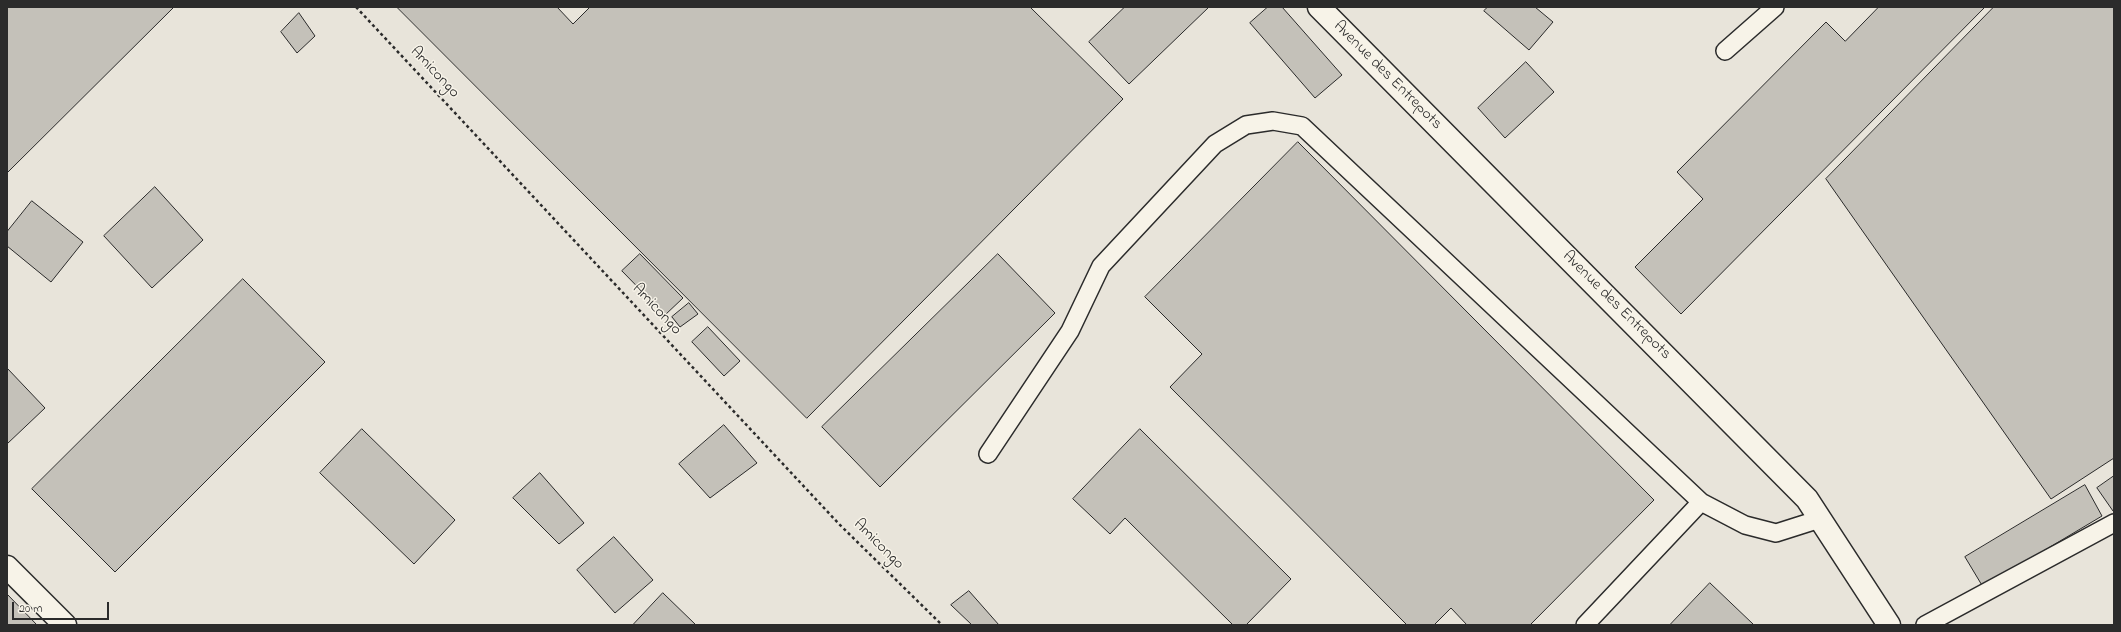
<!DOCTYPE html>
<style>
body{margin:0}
#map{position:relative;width:2121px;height:632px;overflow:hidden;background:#f7f3e8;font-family:"Indie Flower",sans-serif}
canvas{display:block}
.frame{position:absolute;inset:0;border:8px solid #2b2b2b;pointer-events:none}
.scale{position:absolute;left:12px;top:602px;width:97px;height:18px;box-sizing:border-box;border:2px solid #2b2b2b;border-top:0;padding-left:5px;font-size:12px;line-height:14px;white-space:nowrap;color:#2b2b2b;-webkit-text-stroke:3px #f7f3e8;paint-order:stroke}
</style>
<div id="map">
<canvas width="2121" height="632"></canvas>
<div class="frame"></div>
<div class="scale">20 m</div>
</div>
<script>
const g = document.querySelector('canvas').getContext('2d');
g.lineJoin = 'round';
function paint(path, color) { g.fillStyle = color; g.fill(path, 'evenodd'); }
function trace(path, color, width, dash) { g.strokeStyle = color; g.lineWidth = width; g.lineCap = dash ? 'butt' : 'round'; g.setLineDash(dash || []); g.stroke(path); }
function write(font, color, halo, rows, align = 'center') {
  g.font = font + ' "Indie Flower",sans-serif'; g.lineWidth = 3; g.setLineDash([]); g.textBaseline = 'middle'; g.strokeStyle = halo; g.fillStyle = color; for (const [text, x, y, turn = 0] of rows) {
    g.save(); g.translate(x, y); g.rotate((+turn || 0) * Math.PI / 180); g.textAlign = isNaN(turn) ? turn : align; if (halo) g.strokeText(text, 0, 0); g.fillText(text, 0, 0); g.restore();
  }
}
const built = new Path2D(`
 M7 7H2114V625H7Z`);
const building = new Path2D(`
 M7 7H174L7 173Z
 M397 7H557L573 24 590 7H1030L1123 99 807 418Z
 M1125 7H1209L1129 84 1089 42Z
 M1268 7H1282L1342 75 1315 98 1250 23Z
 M1488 7H1535L1553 22 1529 50 1484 11Z
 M1879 7H1985L1681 314 1635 267 1703 199 1677 172 1826 22 1845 41Z
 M1994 7H2114V458L2051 499 1826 179Z
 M299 13 315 36 297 53 281 32Z
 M1526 62 1554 92 1505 138 1478 108Z
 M1298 142 1654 500 1530 625H1467L1451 608 1434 625H1407L1170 387 1202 354 1145 297Z
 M155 187 203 240 152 288 104 236Z
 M32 201 83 242 51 282 7 246V232Z
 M640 254 683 298 665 315 622 271Z
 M998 254 1055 313 880 487 822 427Z
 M243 279 325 362 115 572 32 489Z
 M689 303 698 314 680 327 672 317Z
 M708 327 740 361 724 376 692 342Z
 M7 368 45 408 7 444Z
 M724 425 757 463 710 498 679 464Z
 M362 429 455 520 414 564 320 473Z
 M1140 429 1291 579 1246 625H1233L1125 518 1110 534 1073 499Z
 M540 473 584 523 559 544 513 498Z
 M2114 476V510L2113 511 2097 488Z
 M2085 485 2102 516 1983 587 1965 557Z
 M614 537 653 580 615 613 577 570Z
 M1710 583 1753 624V625H1670Z
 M969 591 999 625H972L951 605Z
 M663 593 696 625H633Z
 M7 594 37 625H7Z`);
const path = new Path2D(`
 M356 7 839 524 942 625`);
const service = new Path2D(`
 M1725 51 1775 7
 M988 454 1070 331 1101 266 1215 144 1246 125 1273 121 1302 126 1701 502 1745 525 1776 533 1820 519
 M1585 625 1701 502
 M1925 625 2114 523`);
const minor = new Path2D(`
 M1319 7 1807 499 1889 625
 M7 567 65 625`);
const streetNames = [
 ["Amicongo",434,73,47],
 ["Avenue des Entrepots",1387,76,45],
 ["Avenue des Entrepots",1616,306,45],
 ["Amicongo",656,310,47],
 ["Amicongo",878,545,45]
];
paint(built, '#e8e4da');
paint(building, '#c4c1b9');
trace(building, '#2b2b2b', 1);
trace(service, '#2b2b2b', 20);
trace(minor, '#2b2b2b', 25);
trace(path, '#2b2b2b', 2.5, [3, 3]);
trace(service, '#f7f3e8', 17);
trace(minor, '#f7f3e8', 22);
write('16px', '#2b2b2b', '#f7f3e8', streetNames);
</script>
